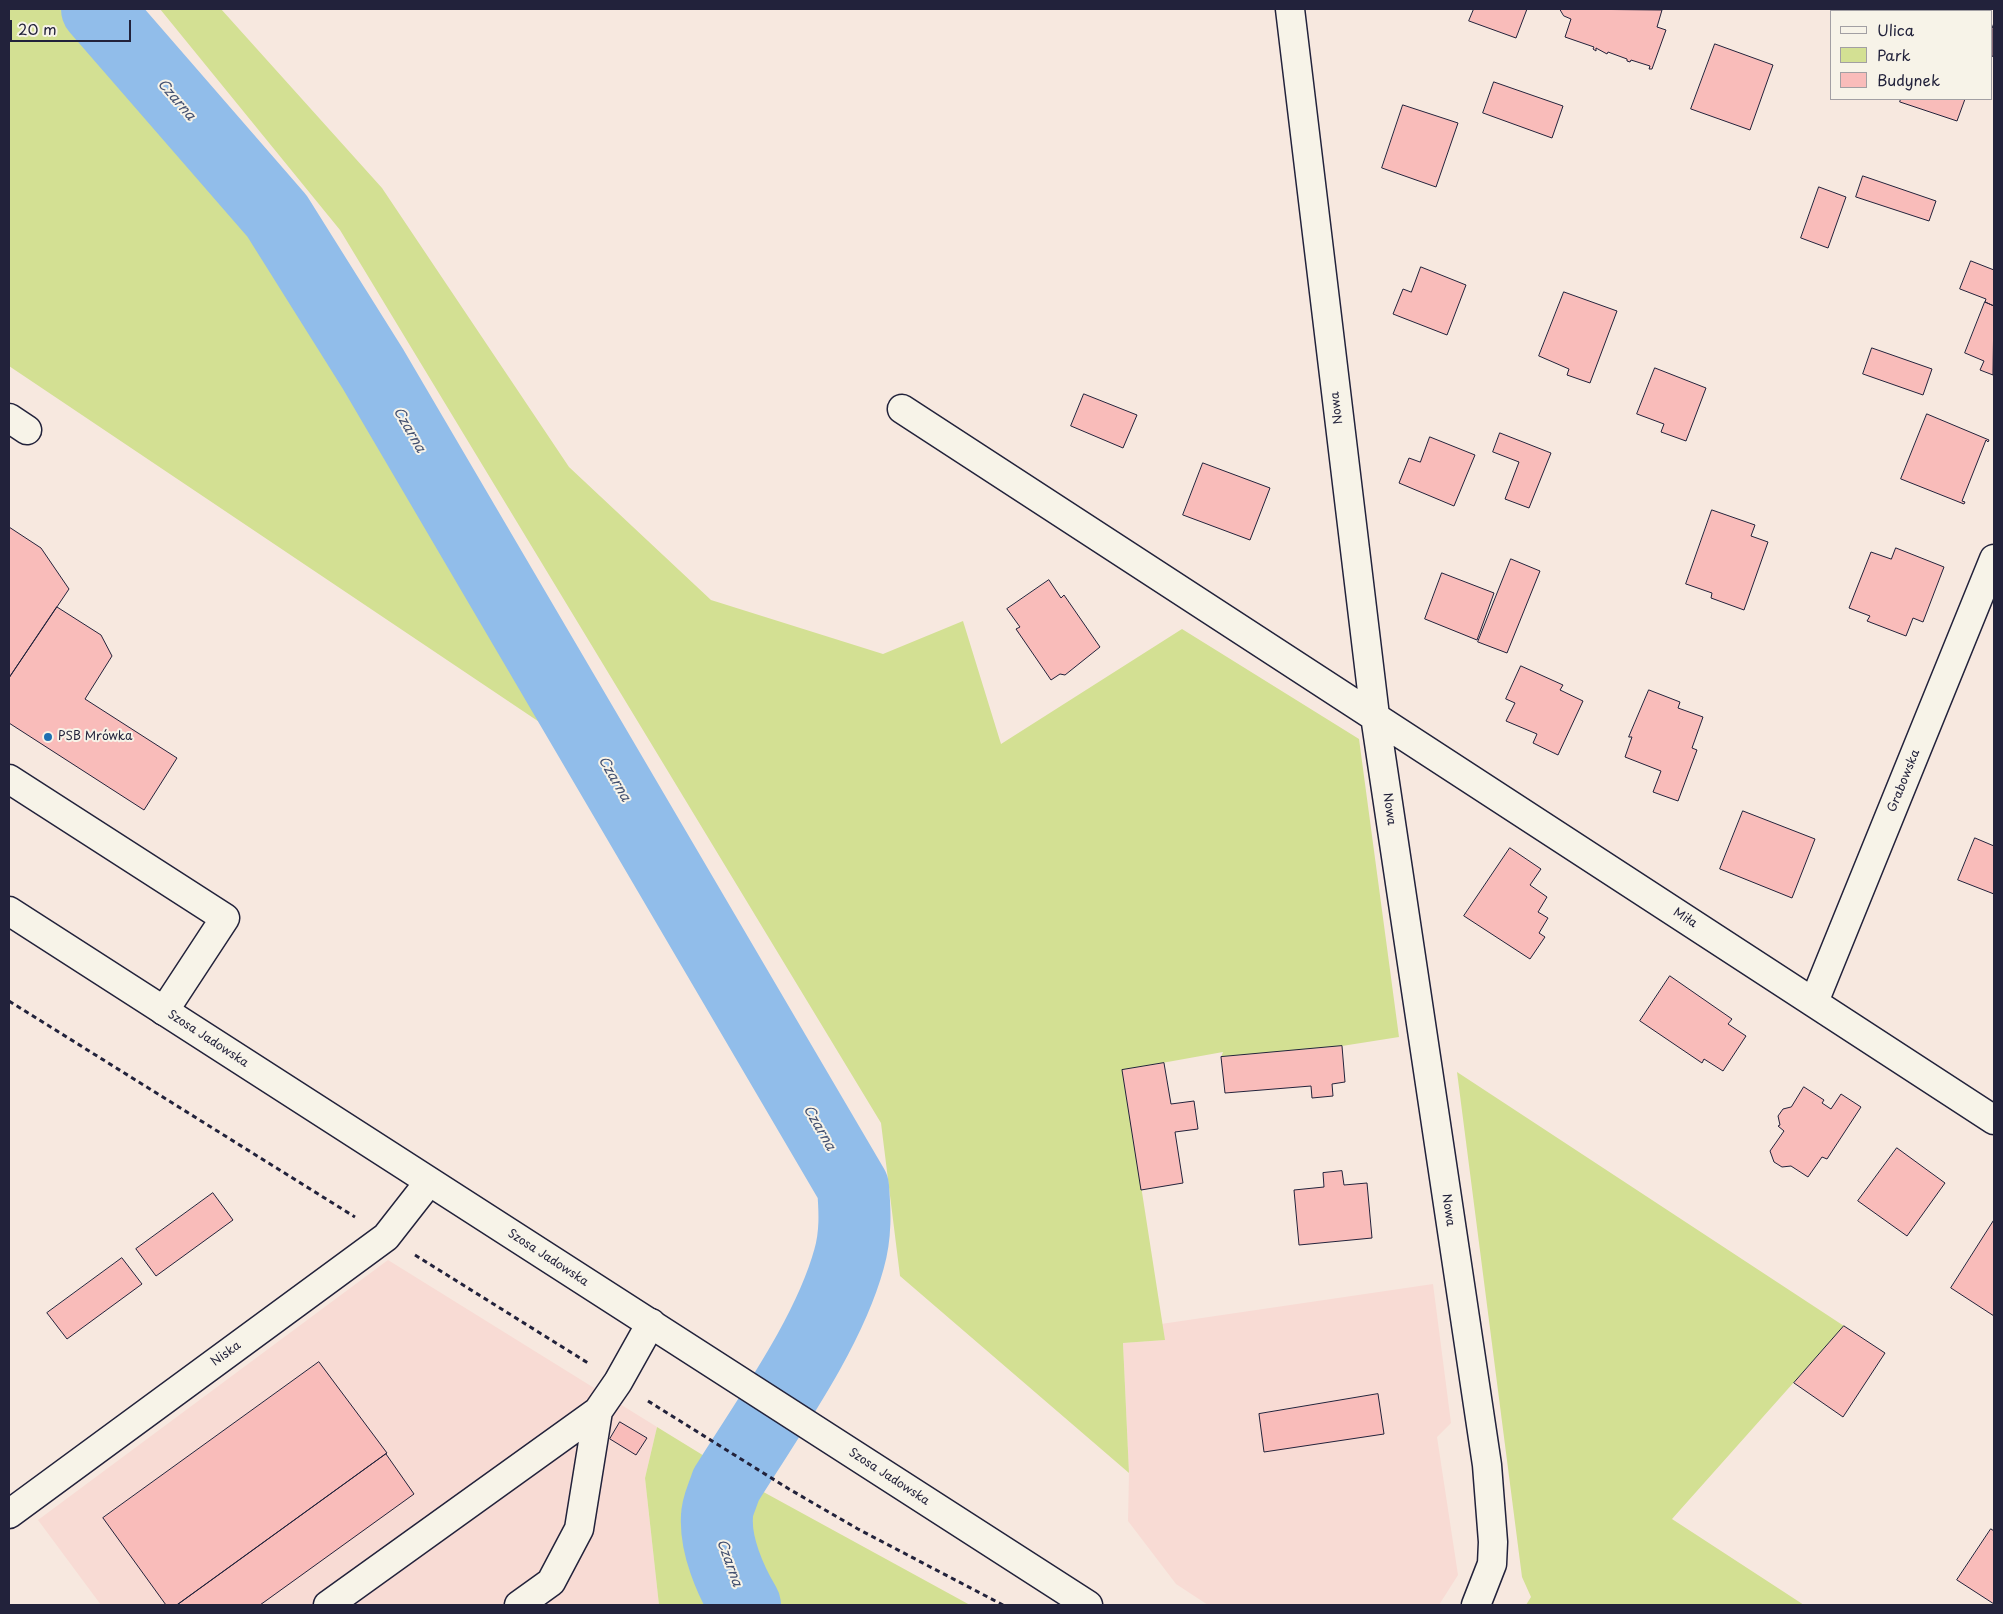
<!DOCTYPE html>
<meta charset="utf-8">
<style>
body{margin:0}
#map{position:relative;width:2003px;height:1614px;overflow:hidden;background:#f7e8df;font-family:"Playpen Sans",sans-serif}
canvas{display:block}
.frame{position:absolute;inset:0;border:10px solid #22223b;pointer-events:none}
.legend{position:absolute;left:1830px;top:10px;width:162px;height:90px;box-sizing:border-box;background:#f7f3e8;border:1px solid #a29fa3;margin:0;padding:6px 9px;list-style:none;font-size:15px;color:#22223b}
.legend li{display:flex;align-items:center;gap:10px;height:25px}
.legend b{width:25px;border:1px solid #a29fa3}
.scale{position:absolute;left:10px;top:20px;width:121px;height:22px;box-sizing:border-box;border:2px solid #22223b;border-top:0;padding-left:6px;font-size:15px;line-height:18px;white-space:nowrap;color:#22223b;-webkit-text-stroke:4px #f7f3e8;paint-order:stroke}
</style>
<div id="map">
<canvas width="2003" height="1614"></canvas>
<div class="frame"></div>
<ul class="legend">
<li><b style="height:6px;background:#f7f3e8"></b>Ulica</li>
<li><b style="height:14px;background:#d3e093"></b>Park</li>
<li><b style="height:14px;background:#f9bcba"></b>Budynek</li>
</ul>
<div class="scale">20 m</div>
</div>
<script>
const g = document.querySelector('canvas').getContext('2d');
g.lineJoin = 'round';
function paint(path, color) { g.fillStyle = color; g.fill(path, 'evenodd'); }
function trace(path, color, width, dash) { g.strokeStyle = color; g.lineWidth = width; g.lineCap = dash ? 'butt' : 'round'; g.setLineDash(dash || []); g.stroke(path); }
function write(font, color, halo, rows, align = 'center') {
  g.font = font + ' "Playpen Sans",sans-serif'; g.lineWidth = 4; g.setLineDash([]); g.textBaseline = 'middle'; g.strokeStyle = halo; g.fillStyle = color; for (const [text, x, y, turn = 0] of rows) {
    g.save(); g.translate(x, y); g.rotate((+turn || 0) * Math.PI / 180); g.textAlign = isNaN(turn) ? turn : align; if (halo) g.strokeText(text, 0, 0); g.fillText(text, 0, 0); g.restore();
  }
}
const built = new Path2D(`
 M388 1260 657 1427 645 1478 659 1605H101L38 1520Z
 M1433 1284 1451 1423 1437 1437 1458 1575 1439 1605H1208L1176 1584 1128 1521 1129 1473 1123 1343 1164 1340 1161 1324Z`);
const green = new Path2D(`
 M9 9H69L260 228 581 750 9 366Z
 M160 9H221L382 188 569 467 711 600 883 654 963 621 1001 744 1182 629 1359 739 1399 1037 1342 1046 1221 1057 1223 1052 1123 1070 1165 1340 1123 1343 1129 1473 900 1276 881 1123 340 230Z
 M1457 1072 1844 1326 1672 1519 1804 1605H1526L1531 1597 1522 1577Z
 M657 1427 758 1489 970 1605H659L645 1478Z`);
const river = new Path2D(`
 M97 9 277 216 373 369 853 1187C855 1211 856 1235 849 1259 828 1335 768 1417 726 1485 723 1495 717 1506 717 1516 715 1545 730 1580 745 1605`);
const building = new Path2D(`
 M1474 9H1527L1516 38 1469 21Z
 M1560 9 1662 10 1657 27 1666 30 1652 69H1649L1650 66 1631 60 1630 62 1627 61V59L1608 52 1607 54 1596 48V51L1593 49 1594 47 1565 37 1571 19 1564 16Z
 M1885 9H1946L1945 11H1884Z
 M1994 23V57L1992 56V29Z
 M1715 44 1773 65 1750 130 1691 109Z
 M1494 82 1563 106 1552 138 1483 113Z
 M1901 99H1965L1957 121 1900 102Z
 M1403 105 1458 123 1436 187 1382 168Z
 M1863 176 1936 201 1929 221 1856 197Z
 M1819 187 1846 197 1828 248 1801 238Z
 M1971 261 1994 270V306L1985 302 1986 299 1960 289Z
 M1421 267 1466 285 1447 335 1393 314 1403 289 1411 292Z
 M1564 292 1617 311 1590 383 1567 375 1569 369 1539 356Z
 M1985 302 1994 306 1993 375 1980 370 1984 361 1965 353Z
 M1872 348 1932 369 1923 395 1863 374Z
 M1655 368 1706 388 1686 441 1661 432 1664 424 1637 414Z
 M1084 394 1137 415 1123 448 1071 426Z
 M1927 414 1989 440 1988 442 1986 440 1962 501 1965 502 1964 504 1901 479Z
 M1500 433 1551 453 1529 508 1505 499 1519 462 1493 452Z
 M1430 437 1475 455 1454 506 1399 483 1409 458 1420 462Z
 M1203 463 1270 488 1250 540 1183 515Z
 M1712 510 1755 525 1751 536 1768 542 1744 610 1711 598 1712 593 1686 584Z
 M9 527 41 548 69 589 9 678Z
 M1896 548 1944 567 1923 622 1913 618 1906 636 1867 621 1870 616 1849 608 1871 552 1891 559Z
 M1511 559 1540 571 1507 653 1478 642Z
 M1442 573 1494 593 1477 640 1425 619Z
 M1049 580 1061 598 1064 595 1100 647 1065 675 1060 674 1051 680 1016 629 1020 627 1007 609Z
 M57 607 101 635 112 656 85 699 177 758 144 810 9 723V678Z
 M1521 666 1563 685 1560 690 1583 701 1558 755 1533 743 1537 734 1506 721 1515 703 1506 699Z
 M1649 690 1680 702 1678 708 1703 717 1692 748 1697 750 1678 801 1653 792 1661 771 1625 757 1632 737H1629Z
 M1743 811 1815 839 1792 898 1720 869Z
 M1975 838 1994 846V894L1958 880Z
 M1510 848 1541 869 1530 885 1547 897 1538 912 1548 918 1539 933 1545 937 1530 959 1464 916Z
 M1670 976 1732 1019 1728 1024 1746 1036 1723 1071 1704 1059 1702 1063 1640 1021Z
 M1342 1046 1345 1082 1332 1084 1333 1096 1312 1098 1311 1086 1225 1093 1221 1057Z
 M1164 1063 1171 1104 1194 1101 1198 1129 1175 1132 1183 1183 1141 1190 1122 1070Z
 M1804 1087 1824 1100 1822 1103 1831 1109 1841 1094 1861 1107 1827 1159 1822 1157 1808 1177 1791 1166 1782 1167 1774 1162 1770 1151 1784 1131 1778 1126 1780 1125 1778 1116 1783 1109 1791 1107Z
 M1897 1148 1945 1183 1907 1236 1858 1201Z
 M1342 1171 1344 1185 1367 1183 1372 1238 1299 1245 1294 1190 1324 1187 1323 1173Z
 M213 1193 233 1220 156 1276 136 1249Z
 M1994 1220V1316L1951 1288Z
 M122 1258 142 1284 67 1339 47 1313Z
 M1844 1326 1885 1353 1843 1417 1794 1383Z
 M319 1362 387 1453 177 1605H166L103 1518Z
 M1378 1394 1384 1434 1264 1452 1259 1414Z
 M620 1422 647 1438 636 1455 610 1439Z
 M386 1454 414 1494 260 1605H177Z
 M1991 1529 1994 1531V1604L1957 1580Z`);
const path = new Path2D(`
 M9 1001 355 1217
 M415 1255 588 1363
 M648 1401 789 1489 858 1529 1003 1605`);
const minor = new Path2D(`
 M1290 9 1375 716 1487 1465 1493 1542 1492 1564 1476 1605
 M902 409 1994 1120
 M9 418 27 430
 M9 779 225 918 164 1011
 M1814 1002 1994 559
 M9 1514 386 1237 429 1182
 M328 1605 598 1411 618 1382 651 1323
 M519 1605 551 1582 579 1529 598 1411`);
const major = new Path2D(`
 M9 911 1088 1605`);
const markers = [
 [48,737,5,"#1f6fb2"]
];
const streetNames = [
 ["Nowa",1337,408,-97],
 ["Grabowska",1904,781,-68],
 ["Nowa",1389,809,82],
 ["Miła",1685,918,33],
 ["Szosa Jadowska",208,1039,33],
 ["Nowa",1448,1210,82],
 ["Szosa Jadowska",548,1258,33],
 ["Niska",226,1354,-36],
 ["Szosa Jadowska",889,1477,33]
];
const poiNames = [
 ["PSB Mrówka",58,737]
];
const waterNames = [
 ["Czarna",176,100,49],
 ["Czarna",409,430,60],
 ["Czarna",614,779,60],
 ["Czarna",819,1128,60],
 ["Czarna",729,1563,70]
];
paint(built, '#f8dbd4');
paint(green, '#d3e093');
trace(river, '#91bdea', 72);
paint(building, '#f9bcba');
trace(building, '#22223b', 1);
trace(minor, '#22223b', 31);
trace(major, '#22223b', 31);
trace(path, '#22223b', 3, [5, 4]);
trace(minor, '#f7f3e8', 28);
trace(major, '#f7f3e8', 28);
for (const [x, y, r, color] of markers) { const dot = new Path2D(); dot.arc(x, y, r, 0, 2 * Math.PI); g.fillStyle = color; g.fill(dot); trace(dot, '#f7f3e8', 2); }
write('12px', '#22223b', '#f7f3e8', streetNames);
write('12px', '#22223b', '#f7f3e8', poiNames, 'left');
write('italic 14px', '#435070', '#f7f3e8', waterNames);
</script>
